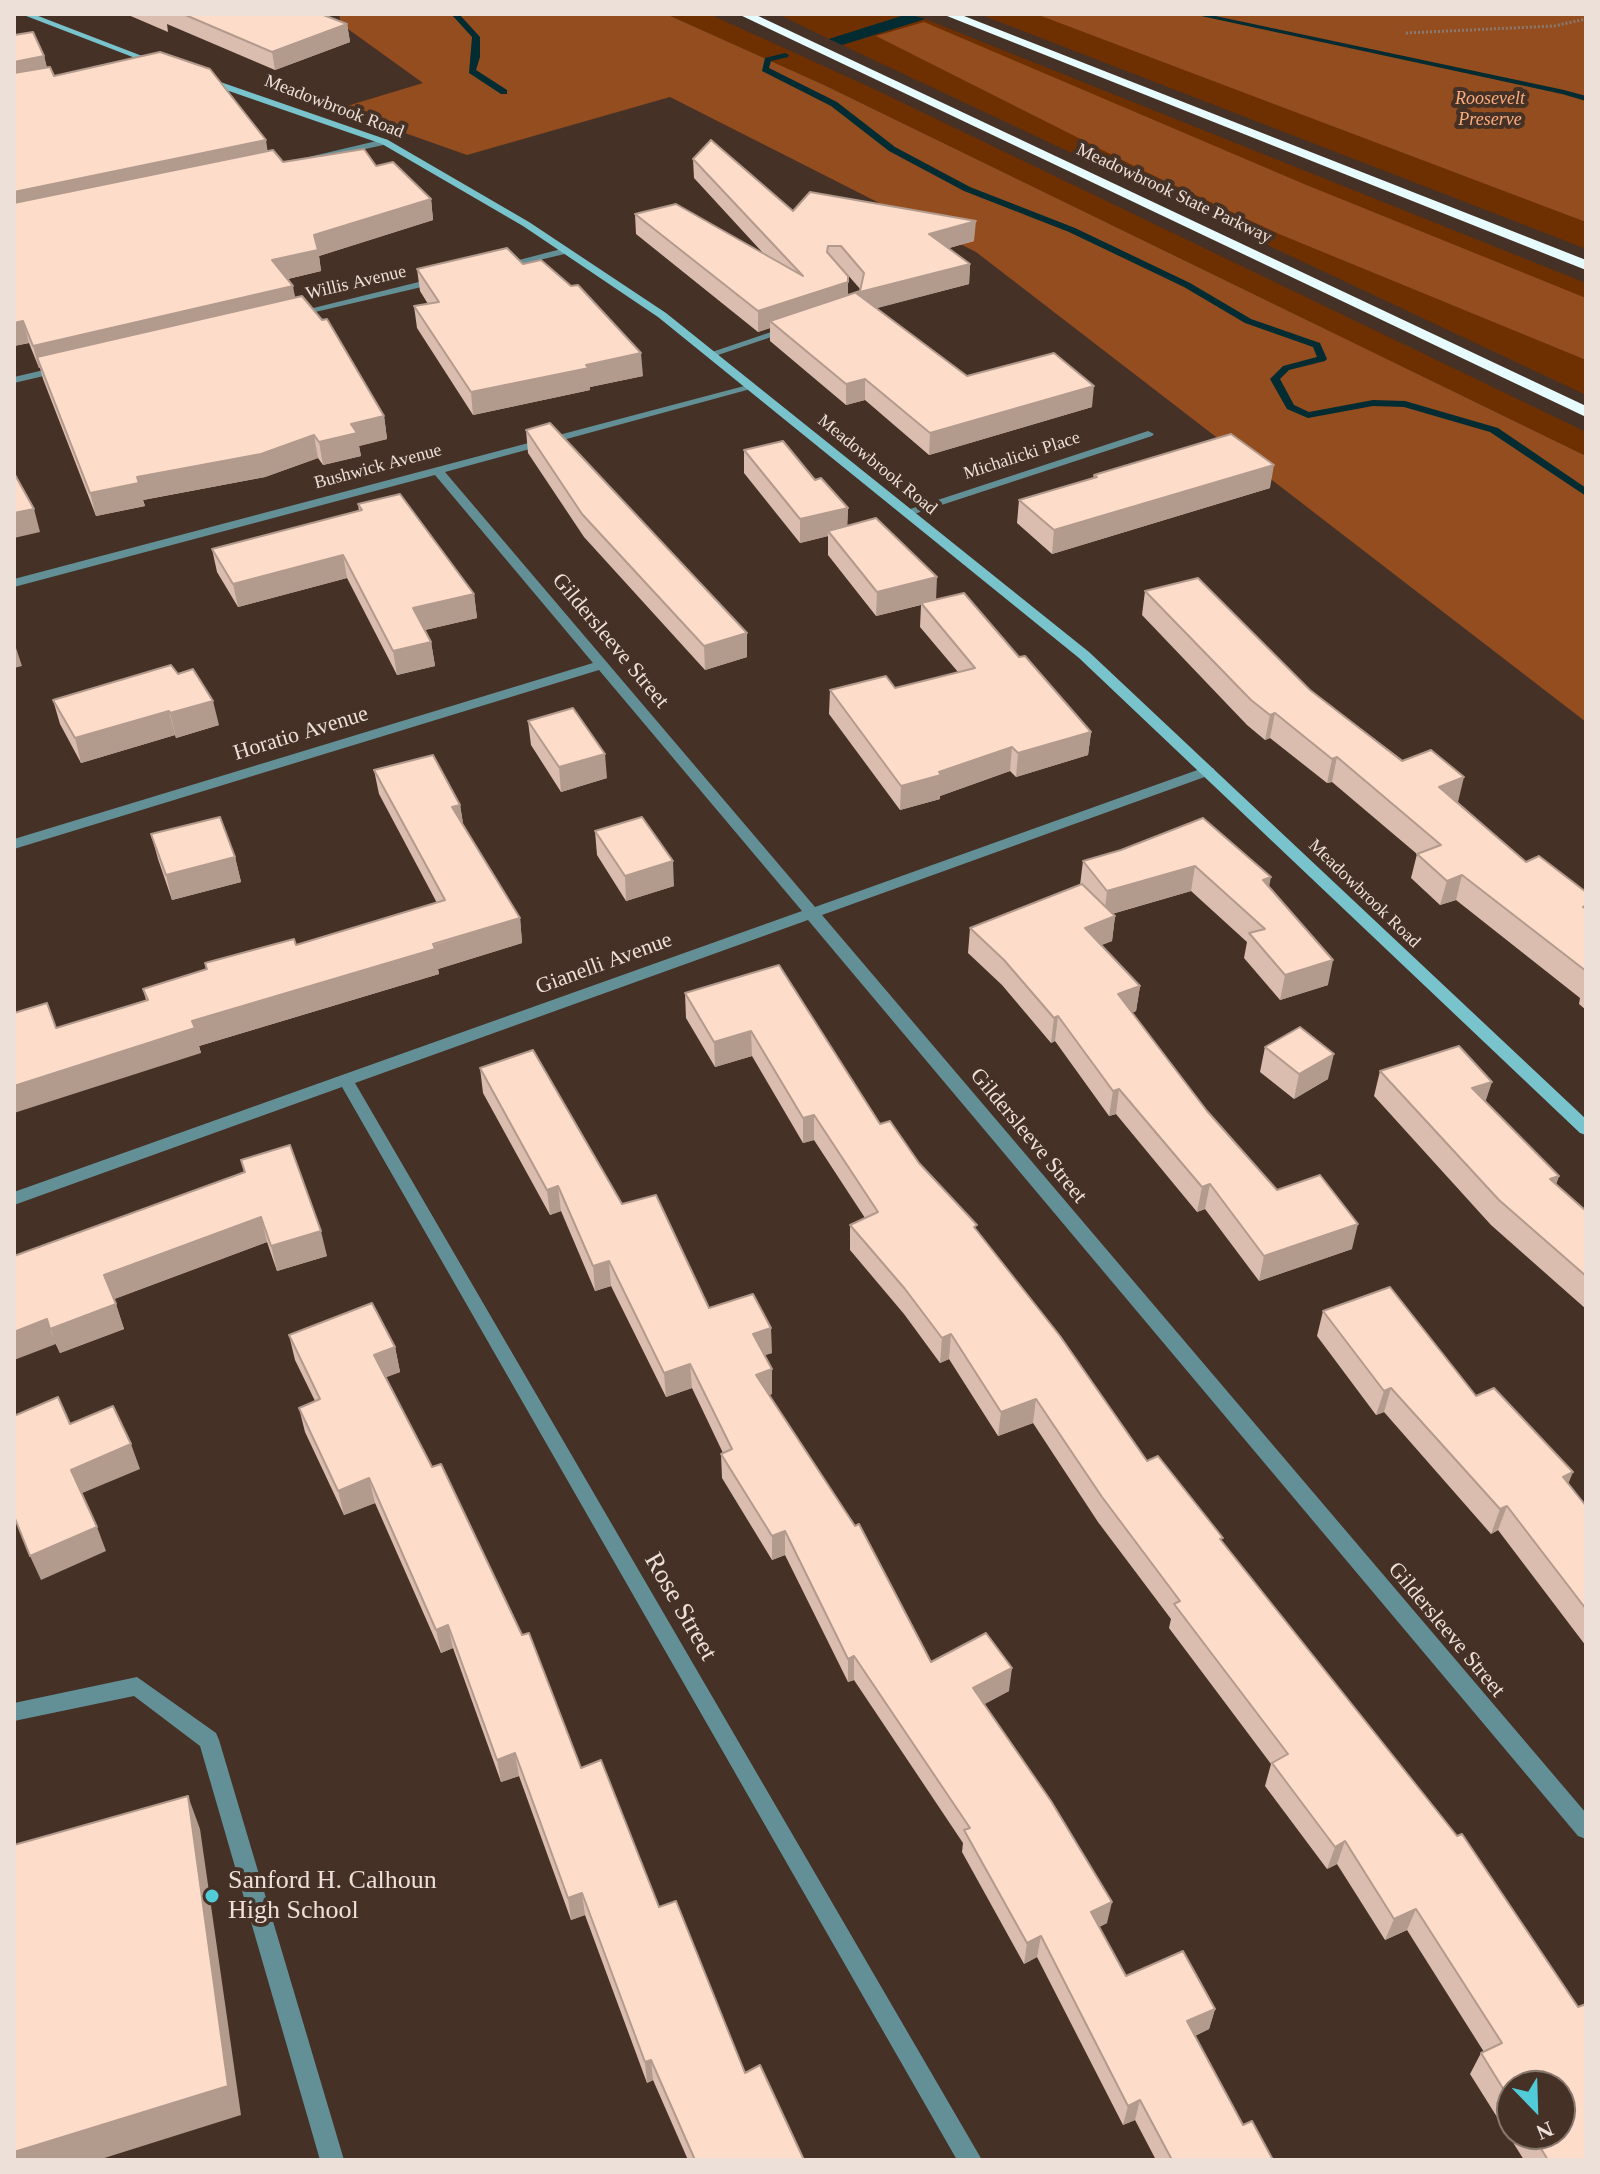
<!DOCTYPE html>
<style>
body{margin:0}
#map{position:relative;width:1600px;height:2174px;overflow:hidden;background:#453126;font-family:Georgia,serif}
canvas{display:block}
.frame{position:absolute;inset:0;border:16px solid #ede0d8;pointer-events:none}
.north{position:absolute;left:1496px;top:2070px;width:80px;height:80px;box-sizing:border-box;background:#453126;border:2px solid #88776d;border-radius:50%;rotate:157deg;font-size:22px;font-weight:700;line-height:32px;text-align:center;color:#ede0d8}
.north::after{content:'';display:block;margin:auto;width:28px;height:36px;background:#52cbd8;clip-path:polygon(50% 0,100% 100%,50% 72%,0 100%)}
</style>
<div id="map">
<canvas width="1600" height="2174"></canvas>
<div class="frame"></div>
<div class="north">N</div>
</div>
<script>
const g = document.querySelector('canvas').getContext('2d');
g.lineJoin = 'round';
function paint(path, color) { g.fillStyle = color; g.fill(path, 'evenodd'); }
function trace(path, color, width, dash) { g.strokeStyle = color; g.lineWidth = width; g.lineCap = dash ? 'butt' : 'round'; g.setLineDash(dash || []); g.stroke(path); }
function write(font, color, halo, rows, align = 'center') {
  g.font = font + ' Georgia,serif'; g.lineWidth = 8; g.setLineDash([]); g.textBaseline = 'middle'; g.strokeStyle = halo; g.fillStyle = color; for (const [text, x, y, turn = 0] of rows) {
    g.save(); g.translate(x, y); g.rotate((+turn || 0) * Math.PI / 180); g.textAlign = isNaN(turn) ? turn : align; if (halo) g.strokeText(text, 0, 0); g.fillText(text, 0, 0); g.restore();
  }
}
const green = new Path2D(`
 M666 14H709L874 89 1586 432V456L824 85Z
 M778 14H908L829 39Z
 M979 14H1586V249L1540 231Z
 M925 19 1586 283V395L842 45Z`);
const forest = new Path2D(`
 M339 14H666L824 85 1586 456V722L976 252 670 97 467 155 337 109 423 83 341 24Z
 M1036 14H1586V222Z
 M924 22 1304 184 1586 298V360L1279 234 1148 173 876 36Z`);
const water = new Path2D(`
 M908 14 925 19 842 45 829 39Z`);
const stream = new Path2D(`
 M451 14H459L480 37V57L476 70 507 90V94H501L469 73 472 37Z
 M1192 14H1206L1564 90 1586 96V101L1562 94Z
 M785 53 789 55 788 57 771 61 769 68 837 102 895 147 970 187 1075 228 1190 283 1251 319 1320 343 1327 359 1325 361 1289 370 1280 379 1294 405 1309 412 1373 400 1405 401 1498 428 1586 488V496L1490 432 1404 407 1373 406 1308 418 1287 409 1270 379 1283 366 1317 357 1313 347 1245 323 1184 287 1069 232 964 191 889 151 831 106 762 71 765 58Z`);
const path = new Path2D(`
 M1406 33 1554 26 1586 19`);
const lane = new Path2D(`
 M137 1677 216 1733 219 1740 344 2160H320L200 1746 134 1696 14 1721V1703Z`);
const street = new Path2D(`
 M385 139 388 140V144L301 163 296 160Z
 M565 248 570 251 569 253 501 269 496 266Z
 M439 277 443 278V282L294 317 289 314Z
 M786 327 795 329 715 356 706 354Z
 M61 366 65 367V371L14 383V377Z
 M748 385 758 387 445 472 815 907 1203 768H1213L1215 771 1213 774 822 915 1586 1813V1839L1578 1836 808 920 355 1083 982 2160H957L342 1087 14 1205V1192L802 911 599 670 14 849V839L593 663 435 475 14 587V579Z
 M1148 431 1154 434 1152 436 911 515H903L901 512Z`);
const secondary = new Path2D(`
 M21 14H33L163 64 156 66Z
 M203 76 388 140 529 222 666 313 1089 652 1586 1119V1135L1580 1133 1079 658 658 317 523 226 382 144 200 81 199 79Z`);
const highway = new Path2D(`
 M738 14H754L1586 406V417Z
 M942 14H959L1586 260V270Z`);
const wall = new Path2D(`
 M126 14H331L325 16 347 24 350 42 275 70 167 24 168 32Z
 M14 35 44 56 47 68 54 76 267 151 283 162 376 166 431 199 433 220 319 256 321 271 288 279 295 297 384 416 387 439 359 446 361 456 323 465 318 458 265 477 143 500 145 506 96 516 43 379 40 368H39L29 343 14 346Z
 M693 159 793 211 974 241 949 248 970 264 969 284 876 308 967 376 1092 407 929 455 865 400 846 405 770 341V328L758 332 636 234 635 214 763 253 694 178ZM840 266 861 290 860 291 848 295V276Z
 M523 264 643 376 590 387V390L473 415 417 328 414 306 428 304 420 291 417 269Z
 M526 430 747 657 705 670 584 537 528 453Z
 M744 450 815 480 848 508 847 526 936 600 1019 657 1091 732 1088 755 1016 777 1010 771 940 796V799L900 810 829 714 830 690 895 688 958 672 920 627 921 605 876 616 828 555V536L800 543 744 473Z
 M1094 475 1270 488 1052 554 1017 523 1019 500 1093 478Z
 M358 504 474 594 477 618 425 630 431 642 435 666 397 675 347 578 238 607 217 572 212 549 359 511Z
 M1145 591 1310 690 1458 802 1526 862 1586 892V1010L1579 1004 1580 998 1456 900 1440 905 1411 878 1417 854 1332 782 1327 783 1270 738 1265 740 1247 725 1142 615Z
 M178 674 219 725 176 738 175 735 81 763 60 724 53 700Z
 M528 721 607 778 561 792 531 745Z
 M374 770 460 805 463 824 520 918 522 943 438 969 439 974 199 1046 201 1053 56 1028 146 1000 143 989 206 970 205 963 296 945 437 903 379 794Z
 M1203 818 1269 887 1328 985 1280 1000 1244 958 1247 942 1191 891 1112 914 1115 916 1112 941 1101 945 1140 986 1136 1011 1132 1013 1207 1111 1277 1190 1352 1249 1259 1281 1205 1209 1197 1212 1116 1114 1109 1116 1055 1041 1051 1043 1002 985 968 953 970 928 1080 885 1083 861 1121 850Z
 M595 831 674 886 626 901 597 855Z
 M151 834 235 857 241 882 172 900 158 859Z
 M779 965 880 1124 919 1163 977 1230 1147 1461 1222 1542 1586 2160H1524L1470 2074 1481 2053 1484 2052 1407 1930 1385 1940 1337 1864 1327 1869 1265 1786 1271 1764 1169 1628 1171 1619 1098 1522 1033 1423 998 1436 949 1359 940 1363 904 1314 850 1250V1225L865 1218 814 1140 803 1143 752 1056 715 1067 686 1018 685 993ZM1512 2086 1560 2134H1512Z
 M1265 1047 1328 1079 1294 1099 1260 1072Z
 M480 1068 622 1204 709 1308 772 1353 764 1355 772 1394 769 1395 931 1662 1009 1691 984 1704 1107 1923 1099 1927 1126 1976 1215 2009 1209 2029 1195 2036 1243 2125 1273 2160H1156L1135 2120 1123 2125 1037 1957 1024 1964 962 1852 963 1843 854 1680 848 1682 785 1555 772 1560 722 1478 721 1454 723 1453 692 1388 666 1397 611 1286 595 1291 561 1211 550 1215 483 1093Z
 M1380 1071 1486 1102 1559 1176 1556 1184 1586 1211V1309L1491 1225 1374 1096Z
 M241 1160 327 1256 277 1271 267 1242 114 1299 124 1329 60 1353 14 1256 244 1172Z
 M1323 1311 1476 1396 1568 1484 1586 1506V1646L1498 1530 1491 1534 1384 1412 1376 1415 1317 1336Z
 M289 1335 395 1347 400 1372 386 1377 581 1768 659 1907 745 2073 804 2160H688L653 2080 647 2083 585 1915 571 1920 519 1776 501 1782 453 1648 441 1653 375 1503 344 1515 305 1432 299 1408 315 1401 295 1360Z`);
const shadedWall = new Path2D(`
 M347 24 350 42 275 70 272 52Z
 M44 56 49 76 14 83V62Z
 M266 140 269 160 14 214V192Z
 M431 199 433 220 319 256 321 271 275 282 272 260 314 235Z
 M976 221 974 241 928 254 929 234Z
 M970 264 969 284 855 314 856 293Z
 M848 276V296L770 321V328L758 332V311Z
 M293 286 297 308 37 357 40 368H39L33 346Z
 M23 321 29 343 14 346V323Z
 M641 353 643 376 590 387V390L473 415 471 392Z
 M865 379V400L846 405V384Z
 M1094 386 1092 407 929 455 930 433Z
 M384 416 387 439 359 446 361 456 323 465 319 442 351 424Z
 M314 435 318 458 265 477 143 500 145 506 96 516 90 493 137 477Z
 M1274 465 1270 488 1052 554 1054 530Z
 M848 508 847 532 828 531V536L800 543V519Z
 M34 509 40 532 14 538V513Z
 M343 555 347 578 238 607 233 584Z
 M937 577 936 601 876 616 877 592Z
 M474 594 477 618 416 632 413 608Z
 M747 633V657L705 670 704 646Z
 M14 642 22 666 14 668Z
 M431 642 435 666 397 675 393 651Z
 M213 701 219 725 176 738 170 713Z
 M169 711 175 735 81 763 75 738Z
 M1275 713 1270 738 1265 740 1270 715Z
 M1091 732 1088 755 1016 777 1018 753Z
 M1012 747 1010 771 940 796V799L900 810 901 786Z
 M605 754 607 778 561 792 559 767Z
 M1337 757 1332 782 1327 783 1332 759Z
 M1464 777 1458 802 1433 811 1439 787Z
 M460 805 464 829 452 807Z
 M235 857 241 882 172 900 166 875Z
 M673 861 674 886 626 901 625 876Z
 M1195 866 1191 891 1104 916 1107 891Z
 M1462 875 1456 900 1440 905 1447 881Z
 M1271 877 1266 902 1263 880Z
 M1115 916 1112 941 1082 953 1085 928Z
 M520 918 522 943 438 969 439 974 199 1046 201 1053 14 1113V1086L192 1021Z
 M1333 960 1328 985 1280 1000 1285 975Z
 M1140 986 1136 1011 1114 1019 1118 994Z
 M1058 1016 1055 1041 1051 1043 1054 1018Z
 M751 1031 752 1056 715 1067 714 1042Z
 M1334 1054 1328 1079 1294 1099 1299 1074Z
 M1492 1082 1484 1106 1472 1088Z
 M1119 1089 1116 1114 1109 1116 1113 1091Z
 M814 1115V1140L803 1143V1118Z
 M1559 1176 1550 1201V1179Z
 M1210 1184 1205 1209 1197 1212 1202 1187Z
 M558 1186 561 1211 550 1215 547 1190Z
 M261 1217 267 1242 112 1300 104 1275Z
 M1358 1224 1352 1249 1259 1281 1264 1256Z
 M321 1231 327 1256 277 1271 271 1246Z
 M609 1261 611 1286 595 1291 593 1266Z
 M116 1304 124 1329 60 1353 50 1329Z
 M47 1319 56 1344 14 1360V1332Z
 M771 1328 772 1353 754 1359 753 1334Z
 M951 1334 949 1359 940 1363 942 1338Z
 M395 1347 400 1372 379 1380 374 1355Z
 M690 1364 692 1388 666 1397 664 1373Z
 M772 1369V1394L757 1399 756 1375Z
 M1391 1388 1384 1412 1376 1415 1384 1391Z
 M1036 1399 1033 1423 998 1436 1001 1412Z
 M131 1444 140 1469 80 1494 71 1470Z
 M1573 1472 1563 1497V1477Z
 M369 1478 375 1503 344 1515 338 1491Z
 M1507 1506 1498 1530 1491 1534 1500 1509Z
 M97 1527 106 1551 41 1580 30 1556Z
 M785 1531V1555L772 1560V1536Z
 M448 1625 453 1648 441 1653 436 1630Z
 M854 1656V1680L848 1682V1659Z
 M1012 1668 1009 1691 970 1712 973 1688Z
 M515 1753 519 1776 501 1782 497 1760Z
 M188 1796 200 1829 241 2115 98 2160H14V2152Z
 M1345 1841 1337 1864 1327 1869 1335 1847Z
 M582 1893 585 1915 571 1920 568 1898Z
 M1112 1902 1107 1923 1087 1933 1091 1912Z
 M1416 1909 1407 1930 1385 1940 1394 1919Z
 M1041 1936 1037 1957 1024 1964 1027 1943Z
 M1215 2009 1209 2029 1181 2042 1187 2021Z
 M651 2060 653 2080 647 2083 645 2062Z
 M1140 2100 1135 2120 1123 2125 1128 2106Z`);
const building = new Path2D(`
 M183 14H321L347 24 272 52Z
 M33 32 44 56 14 62V35Z
 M160 52 210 69 266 140 14 192V73L50 67 54 76Z
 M711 140 793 211 810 192 976 221 929 234 970 264 856 293 967 376 1054 353 1094 386 930 433 865 379 846 384 770 321 860 291 864 273 841 246H828L827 252 848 276V282L758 311 635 214 676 204 803 276 693 159Z
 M364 149 376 166 393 162 431 199 314 235 318 250 272 260 293 286 33 346 23 321 14 323V203L273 150 283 162Z
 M507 248 523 264 541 260 571 286 578 285 641 353 586 365 589 368 471 392 414 306 439 302 417 269Z
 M302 296 322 320 327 319 384 416 351 424 357 433 319 442 314 435 261 454 137 477 139 483 90 493 37 357Z
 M550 423 747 633 704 646 582 514 526 430Z
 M1231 434 1274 465 1054 530 1019 500 1097 477 1094 475Z
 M783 441 815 480 821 478 848 508 800 519 744 450Z
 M14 473 34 509 14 513Z
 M400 494 474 594 413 608 431 642 393 651 343 555 233 584 212 549 362 510 358 504Z
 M876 518 937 577 877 592 828 531Z
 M1198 578 1310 690 1402 761 1431 750 1464 777 1439 787 1526 862 1539 856 1586 892V905L1583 907 1586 909V971L1462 875 1447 881 1417 854 1441 845 1337 757 1332 759 1275 713 1270 715 1251 700 1145 591Z
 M964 593 1019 657 1025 656 1091 732 1018 753 1012 747 939 772 941 775 901 786 830 690 886 676 895 688 975 668 921 603Z
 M171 665 178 674 193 669 213 701 170 713 169 711 75 738 53 700Z
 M573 708 605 754 559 767 528 721Z
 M433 755 460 805 452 807 520 918 433 944 435 949 192 1021 195 1028 14 1086V1013L47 1003 56 1028 148 1000 143 989 207 969 205 963 294 939 296 945 445 900 374 770Z
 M220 817 235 857 166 875 151 834Z
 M642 817 673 861 625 876 595 831Z
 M1203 818 1271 877 1263 880 1333 960 1285 975 1249 933 1265 929 1195 866 1107 891 1083 861 1121 850Z
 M1082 884 1115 916 1085 928 1140 986 1118 994 1207 1111 1277 1190 1320 1175 1358 1224 1264 1256 1210 1184 1202 1187 1119 1089 1113 1091 1058 1016 1054 1018 1004 960 970 928Z
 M779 965 880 1124 890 1121 919 1163 977 1225 974 1227 1060 1336 1147 1461 1158 1456 1223 1538 1220 1539 1457 1836 1462 1834 1578 2007 1586 2004V2160H1548L1532 2134H1560V2086H1512V2103L1481 2053 1502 2043 1416 1909 1394 1919 1345 1841 1335 1847 1272 1763 1288 1754 1174 1604 1180 1601 1102 1497 1036 1399 1001 1412 951 1334 942 1338 905 1289 850 1225 878 1212 814 1115 803 1118 751 1031 714 1042 685 993Z
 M1300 1027 1334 1054 1299 1074 1265 1047Z
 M1459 1046 1492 1082 1472 1088 1559 1176 1550 1179 1586 1211V1276L1499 1200 1380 1071Z
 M533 1050 622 1204 656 1195 709 1308 753 1294 771 1328 753 1334 772 1369 756 1375 855 1526 859 1524 931 1662 986 1633 1012 1668 973 1688 1051 1801 1112 1902 1091 1912 1126 1976 1183 1951 1215 2009 1187 2021 1243 2125 1252 2121 1273 2160H1172L1140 2100 1128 2106 1041 1936 1027 1943 964 1830 970 1828 854 1656 848 1659 785 1531 772 1536 721 1454 732 1449 690 1364 664 1373 609 1261 593 1266 558 1186 547 1190 480 1068Z
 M290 1145 321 1231 271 1246 261 1217 104 1275 116 1304 50 1329 47 1319 14 1332V1256L245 1172 241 1160Z
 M1390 1287 1476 1396 1494 1388 1573 1472 1563 1477 1586 1506V1609L1507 1506 1500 1509 1391 1388 1384 1391 1323 1311Z
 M372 1303 395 1347 374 1355 432 1467 441 1464 522 1635 529 1633 581 1768 601 1760 659 1907 676 1901 745 2073 760 2065 804 2160H695L651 2060 645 2062 582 1893 568 1898 515 1753 497 1760 448 1625 436 1630 369 1478 338 1491 299 1408 320 1399 289 1335Z
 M58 1397 70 1424 113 1406 131 1444 71 1470 97 1527 30 1556 14 1516V1416Z
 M188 1796 228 2086 14 2152V1845Z`);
const markers = [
 [212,1896,8,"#52cbd8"]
];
const farParknames = [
 ["Roosevelt",1490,99],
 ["Preserve",1490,120]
];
const farStreetnames = [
 ["Meadowbrook Road",334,107,21],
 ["Meadowbrook State Parkway",1174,194,25],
 ["Willis Avenue",356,283,-13],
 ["Michalicki Place",1022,456,-18],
 ["Meadowbrook Road",877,465,39],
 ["Bushwick Avenue",378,467,-15],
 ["Meadowbrook Road",1364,894,44]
];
const streetNames = [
 ["Gildersleeve Street",610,641,50],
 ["Horatio Avenue",301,734,-17],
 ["Gianelli Avenue",604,964,-20],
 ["Gildersleeve Street",1028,1136,50],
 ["Gildersleeve Street",1446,1630,50]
];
const nearStreetnames = [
 ["Rose Street",680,1607,60]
];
const nearPoinames = [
 ["Sanford H. Calhoun",228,1881],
 ["High School",228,1911]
];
paint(green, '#6e3000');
paint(forest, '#934d1e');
paint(water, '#022c31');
paint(stream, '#022c31');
trace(path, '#8a796f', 3, [2, 2]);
paint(lane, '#639096');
paint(street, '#639096');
paint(secondary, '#78c3cc');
paint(highway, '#e7fcff');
paint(wall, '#dabdae');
paint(shadedWall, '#b29a8d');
paint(building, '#fedcca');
trace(building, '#b29a8d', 2);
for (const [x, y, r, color] of markers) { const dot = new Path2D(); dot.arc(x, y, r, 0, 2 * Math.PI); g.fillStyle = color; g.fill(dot); trace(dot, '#453126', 3); }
write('italic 18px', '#fdad7e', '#453126', farParknames);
write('18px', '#ede0d8', '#453126', farStreetnames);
write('22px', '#ede0d8', '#453126', streetNames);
write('26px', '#ede0d8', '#453126', nearStreetnames);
write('26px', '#ede0d8', '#453126', nearPoinames, 'left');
</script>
